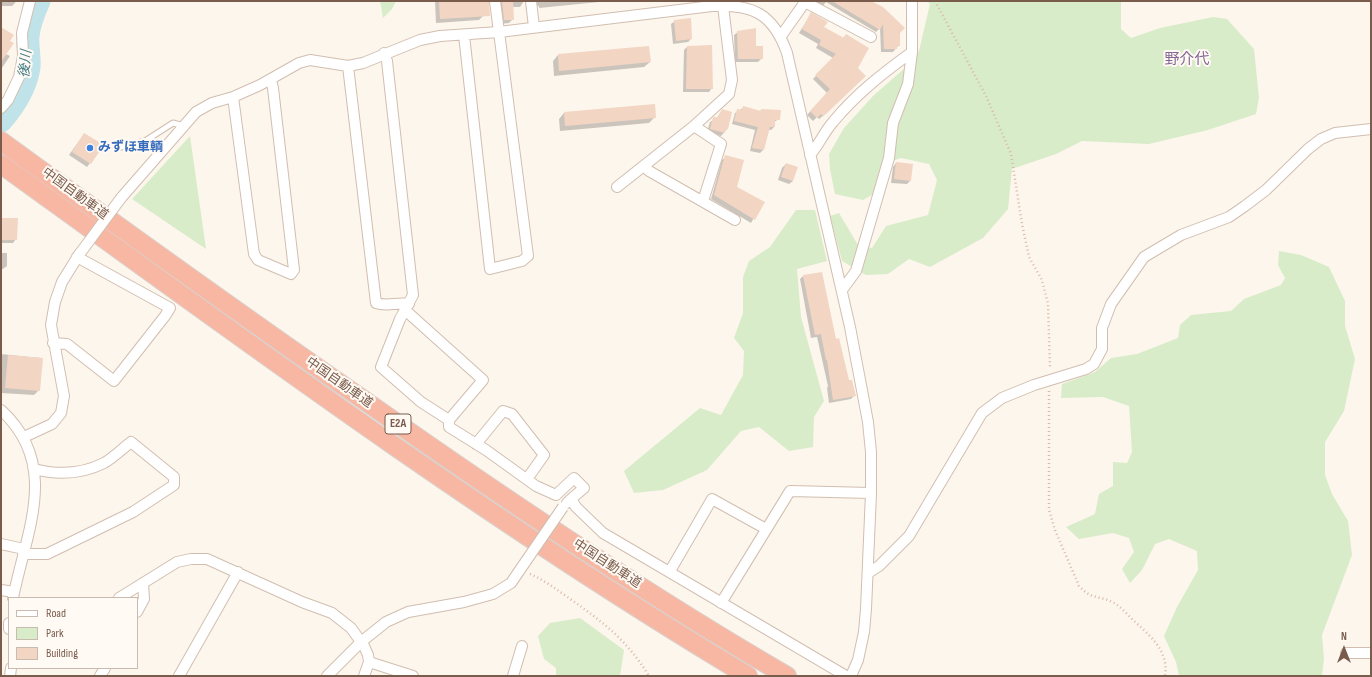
<!DOCTYPE html>
<meta charset="utf-8">
<style>
body{margin:0}
#map{position:relative;width:1372px;height:677px;overflow:hidden;background:#fdf6ec;font-family:"Sofia Sans Condensed",sans-serif}
canvas{display:block}
.frame{position:absolute;inset:0;border:2px solid #7a5c4d;pointer-events:none}
.legend{position:absolute;left:8px;top:597px;width:130px;height:72px;box-sizing:border-box;background:#fffaf3;border:1px solid #cabbb1;margin:0;padding:5px 7px;list-style:none;font-size:12px;color:#7a5c4d}
.legend li{display:flex;align-items:center;gap:8px;height:20px}
.legend b{width:20px;border:1px solid #cabbb1}
.north{position:absolute;left:1324px;top:629px;width:40px;height:40px;-webkit-text-stroke:3px #fffaf3;paint-order:stroke;rotate:0deg;font-size:11px;font-weight:700;line-height:16px;text-align:center;color:#7a5c4d}
.north::after{content:'';display:block;margin:auto;width:14px;height:18px;background:#7a5c4d;clip-path:polygon(50% 0,100% 100%,50% 72%,0 100%)}
</style>
<div id="map">
<canvas width="1372" height="677"></canvas>
<div class="frame"></div>
<ul class="legend">
<li><b style="height:5px;background:#fff"></b>Road</li>
<li><b style="height:11px;background:#d8ecc9"></b>Park</li>
<li><b style="height:11px;background:#f3d5c3"></b>Building</li>
</ul>
<div class="north">N</div>
</div>
<script>
const g = document.querySelector('canvas').getContext('2d');
g.lineJoin = 'round';
function paint(path, color) { g.fillStyle = color; g.fill(path, 'evenodd'); }
function trace(path, color, width, dash) { g.strokeStyle = color; g.lineWidth = width; g.lineCap = dash ? 'butt' : 'round'; g.setLineDash(dash || []); g.stroke(path); }
function write(font, color, halo, rows, align = 'center') {
  g.font = font + ' "Sofia Sans Condensed","Noto Sans JP",sans-serif'; g.lineWidth = 4; g.setLineDash([]); g.textBaseline = 'middle'; g.strokeStyle = halo; g.fillStyle = color; for (const [text, x, y, turn = 0] of rows) {
    g.save(); g.translate(x, y); g.rotate((+turn || 0) * Math.PI / 180); g.textAlign = isNaN(turn) ? turn : align; if (halo) g.strokeText(text, 0, 0); g.fillText(text, 0, 0); g.restore();
  }
}
const green = new Path2D(`
 M380 1H396L392 9 383 18Z
 M927 1H1121V29L1131 38 1160 28 1213 17 1227 19 1254 49 1259 98 1256 114 1208 130 1149 144 1082 141 1056 154 1012 169 1008 209 983 238 930 267 909 259 888 274 866 275 842 261 830 216 839 213 858 245 872 248 886 226 928 215 937 180 929 164 901 158 883 164 872 195 863 200 835 194 830 169 829 154 844 128 873 96 906 67 919 51 930 4Z
 M190 136 206 249 132 199Z
 M796 210H815L827 261 797 269 801 317 824 401 814 417 813 447 789 451 759 427 741 431 707 470 663 490 634 493 624 471 700 408 721 415 743 375 744 351 734 338 743 313V277L749 261 770 247Z
 M1279 251 1301 255 1329 267 1345 301V326L1355 359 1344 411 1325 442V475L1332 494 1348 521 1352 555 1322 635 1324 659 1322 676H1179L1176 662 1164 636 1177 607 1198 570 1197 551 1169 539 1155 544 1142 570 1130 583 1122 569 1134 552 1129 538 1113 533 1079 539 1066 527 1095 514 1099 494 1113 486V462L1127 463 1132 452 1129 406 1103 397 1061 398 1062 384 1095 372 1111 358 1137 354 1178 338 1180 325 1191 315 1231 311 1244 299 1281 285 1285 278 1278 265Z
 M580 618 624 650 620 676H556V668L544 659 538 636 550 623Z`);
const shadow = new Path2D(`
 M1 1H16L15 3 12 6H1Z
 M435 1H481L483 16 479 20 436 23Z
 M496 1H524L520 7H512L513 19 509 23 500 24Z
 M531 1H609L539 8V6H534Z
 M817 1H869L899 33V45L893 52H881L880 28 876 32 826 2 821 8 815 5Z
 M811 14 823 28 842 39 846 35 857 68 864 76 823 116 819 119 817 117 813 121 807 115 827 93 813 79 833 58 816 48 818 44 799 33Z
 M675 21 691 39 688 42 673 44 671 24Z
 M1 32 9 41 6 54 10 56 2 68Z
 M738 32 755 47 762 58 758 62H735L734 35Z
 M688 46 712 88 709 92H683L684 50Z
 M558 55 650 62 644 67 554 76 553 61Z
 M654 105 655 117 649 123 560 131 559 119 564 113Z
 M743 108 759 112 761 110 779 119 774 122V127L771 130H768L763 150 760 153 750 151 755 130 732 124 735 113Z
 M722 110 727 129 721 136 707 132 710 122 717 118Z
 M84 134 90 163 87 167 69 155Z
 M726 157 736 187 763 202 751 223 711 199 722 160Z
 M896 163 910 181 907 184 891 183 893 167Z
 M786 164 793 181 789 184 778 180 782 168Z
 M1 219 16 239 13 243H1Z
 M1 253H7V266L3 269H1Z
 M803 276 855 395 851 399 829 403 827 388 828 386 817 337 811 338 800 279Z
 M1 354 41 358 39 390 34 395 1 393Z`);
const river = new Path2D(`
 M1 121C14 106 26 88 29 67 30 57 27 46 28 36 29 24 34 12 39 1`);
const building = new Path2D(`
 M439 1H489L490 16 440 19Z
 M502 1H513L514 20H504Z
 M832 1H871L883 7 905 28 900 33V46H897V49H884L883 24 880 30Z
 M811 12 828 22 824 27 844 38 846 34 869 48 858 68 866 76 827 113 823 116 821 114 817 118 810 111 830 89 815 75 836 54 819 45 821 40 802 29Z
 M691 18 692 39 676 41 674 20Z
 M1 27 14 35 10 41 14 43 1 62Z
 M756 28V46H763V59H738L737 31Z
 M712 45 713 89H686L687 46Z
 M649 46 651 62 559 71 558 54Z
 M655 104 656 118 565 126 564 112Z
 M743 106 761 111V109L781 110 780 120H775V127H770L764 150 752 148 758 127 734 121 737 109 742 110Z
 M722 109 732 112 728 129H726L725 133 710 129 713 117H718Z
 M84 133 104 145 91 164 72 152Z
 M725 155 744 160 737 187 765 202 755 220 714 195Z
 M896 162 913 164 911 181 894 179Z
 M786 163 798 167 793 181 781 177Z
 M1 218H18L17 240H1Z
 M822 272 836 339 839 338 849 380H852L856 396 833 400 827 360H826L821 334 815 335 803 275Z
 M8 355 43 358 40 391 5 388Z`);
const path = new Path2D(`
 M935 1 986 96 1011 154 1022 224 1029 257 1042 280 1048 304 1050 368
 M1049 391V510L1055 530 1079 586C1091 600 1100 595 1114 603 1121 607 1127 614 1133 620 1149 635 1169 650 1165 676
 M530 574C544 580 556 589 569 598 604 623 626 639 649 676`);
const service = new Path2D(`
 M117 148 145 141 173 123 184 126`);
const minor = new Path2D(`
 M531 1 534 27
 M464 35 490 269 522 261 528 256 495 1
 M781 36 805 2 871 37
 M384 53 387 61 413 295 400 319 381 367 421 402 449 420
 M348 66 376 303C387 307 397 302 409 304
 M233 97 254 254 258 260 291 274 294 270 273 88 271 80
 M1 108 8 100 19 77 23 56 22 33 30 1
 M694 126 721 144 703 201
 M810 155C819 145 824 132 833 122 856 94 883 73 912 52
 M644 166 649 171 735 220
 M617 187 694 126 729 94 732 80 723 6
 M121 198 196 112 212 103 233 97 260 85 299 63 310 60 348 66 363 63 420 40 440 36 499 32 712 6C752 4 773 13 787 53L850 327 868 422 871 452V493L866 609 864 632 858 660 851 676
 M842 290 856 271 889 158 893 123 908 84 912 52V1
 M405 310 483 380 449 420V427L486 450 536 486 556 495 574 478 584 488 571 499
 M53 343 67 344 114 381 165 316 170 308 77 257
 M1 410C61 465 26 532 13 598
 M24 437 52 424 61 413 64 396 51 325 55 302 62 282 80 253
 M476 444 503 411 512 414 544 455 527 479
 M567 503 571 499 576 507 603 533 846 676
 M1 544 24 549
 M23 554H47L133 512 174 485V477L131 442C122 449 113 458 104 463 82 474 57 475 34 469
 M670 571 712 499 766 529
 M868 573 879 566 909 536 982 413 1002 398 1034 385 1086 369 1094 364 1102 349V328L1111 304 1144 257 1181 235 1229 217 1245 206 1266 190 1308 149 1321 139 1335 133 1371 129
 M1 590 14 592
 M119 598 177 562 191 559H207L302 602 332 613 351 628 364 646 368 655 369 662 364 676
 M721 603 790 491 871 493
 M137 612 144 599 143 583
 M9 623V629
 M1346 653H1371
 M369 662 413 676
 M10 676 11 668
 M100 676 105 668
 M179 676 238 572
 M327 676 361 642 386 622 408 612 464 602 493 594 511 583 526 561
 M513 676 522 646`);
const motorway = new Path2D(`
 M1 141C123 230 246 318 371 405 506 500 644 593 787 676
 M1 164C245 341 489 521 748 676`);
const minorBridge = new Path2D(`
 M81 252 121 198
 M526 561 563 507`);
const markers = [
 [90,148,4,"#3f7fe0"]
];
const shields = [
 [398,424,26]
];
const shieldNames = [
 ["E2A",398,424]
];
const shopNames = [
 ["みずほ車輌",98,148]
];
const streetNames = [
 ["中国自動車道",75,194,36],
 ["中国自動車道",339,383,35],
 ["中国自動車道",607,564,33]
];
const waterNames = [
 ["後川",26,64,-85]
];
const quarterNames = [
 ["野介代",1187,60]
];
paint(green, '#d8ecc9');
paint(shadow, '#0003');
trace(river, '#bfe3e8', 23);
paint(building, '#f3d5c3');
trace(service, '#d1beb0', 7);
trace(minor, '#d1beb0', 12);
trace(motorway, '#dad1cd', 20);
trace(path, '#d9b8a5', 2.5, [1, 3]);
trace(service, '#fff', 5);
trace(minor, '#fff', 10);
trace(motorway, '#f7b7a3', 18);
trace(minorBridge, '#d1beb0', 12, []);
trace(minorBridge, '#fff', 10);
for (const [x, y, r, color] of markers) { const dot = new Path2D(); dot.arc(x, y, r, 0, 2 * Math.PI); g.fillStyle = color; g.fill(dot); trace(dot, '#fffaf3', 1.5); }
for (const [x, y, w] of shields) { const box = new Path2D(); box.roundRect(x - w / 2, y - 10, w, 20, 3); g.fillStyle = '#fffaf3'; g.fill(box); trace(box, '#7a5c4d', 1); }
write('bold 12px', '#7a5c4d', null, shieldNames);
write('bold 13px', '#366cbe', '#fffaf3', shopNames, 'left');
write('13px', '#7a5c4d', '#fffaf3', streetNames);
write('italic 14px', '#437c86', '#fffaf3', waterNames);
write('15px', '#846695', '#fffaf3', quarterNames);
</script>
